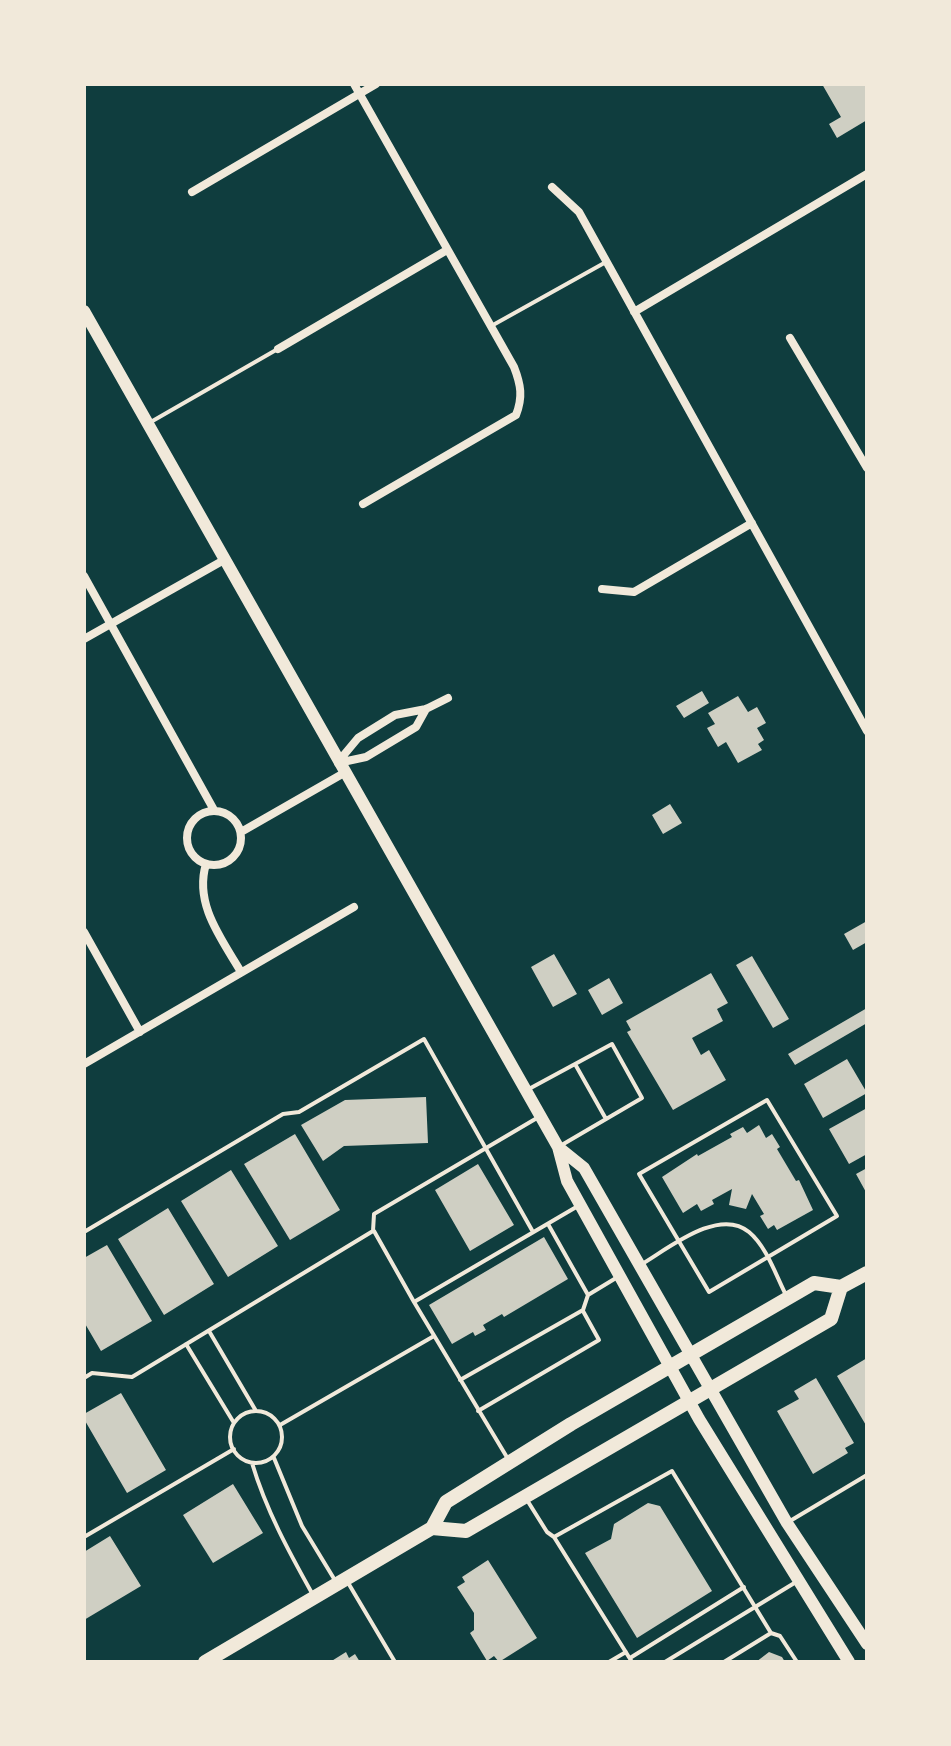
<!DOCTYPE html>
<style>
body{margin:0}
#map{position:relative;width:951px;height:1746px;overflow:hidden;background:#0f3d3e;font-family:"Asap Condensed",sans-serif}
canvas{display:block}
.frame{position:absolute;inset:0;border:86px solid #f1e9da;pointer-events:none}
</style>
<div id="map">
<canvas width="951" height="1746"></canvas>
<div class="frame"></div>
</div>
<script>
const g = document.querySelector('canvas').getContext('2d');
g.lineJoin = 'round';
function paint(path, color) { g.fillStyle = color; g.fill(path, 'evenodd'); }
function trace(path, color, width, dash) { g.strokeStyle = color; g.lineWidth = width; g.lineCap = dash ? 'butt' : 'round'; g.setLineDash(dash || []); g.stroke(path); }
const building = new Path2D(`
 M822 84H864L867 89V120L837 138 829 124 841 117Z
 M702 691 709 703 684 718 676 706Z
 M738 696 748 712 757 707 766 723 757 728 764 740 758 744 762 750 738 763 726 742 718 747 707 728 715 724 708 713Z
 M670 804 682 823 663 834 652 815Z
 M867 921V942L853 950 844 934Z
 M554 954 577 994 553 1007 531 967Z
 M752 956 789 1019 773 1028 736 965Z
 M711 973 728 1003 717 1009 723 1021 692 1038 701 1055 709 1050 726 1080 673 1110 627 1032 631 1030 626 1021Z
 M609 978 623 1003 602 1015 588 990Z
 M867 1008V1023L795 1065 788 1054Z
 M847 1059 867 1093 823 1118 804 1084Z
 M426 1097 428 1143 344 1146 323 1161 301 1125 345 1100Z
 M867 1108V1154L849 1164 829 1129Z
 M759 1125 766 1138 772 1134 780 1147 777 1149 796 1181 799 1180 813 1210 777 1230 774 1225 768 1229 760 1216 764 1214 752 1194 746 1209 729 1205 732 1189 712 1200 714 1204 701 1211 697 1204 683 1213 662 1177 697 1154 698 1156 732 1137 730 1134 743 1127 747 1133Z
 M295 1134 340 1210 290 1240 244 1164Z
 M478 1164 514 1225 470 1251 435 1190Z
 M867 1168V1194L856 1174Z
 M231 1170 278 1246 228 1277 181 1201Z
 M168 1208 214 1284 164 1315 118 1239Z
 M544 1237 568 1279 504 1317 502 1314 483 1325 486 1330 475 1336 473 1332 452 1344 429 1305Z
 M107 1245 152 1321 101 1351 84 1322V1258Z
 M867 1358V1427L837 1376Z
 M816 1378 854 1443 845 1448 848 1453 813 1474 777 1411 799 1399 794 1391Z
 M121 1393 166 1470 127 1493 84 1419V1414Z
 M233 1484 263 1533 213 1563 183 1515Z
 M648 1503 660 1506 712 1591 637 1638 585 1553 611 1539 614 1524Z
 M110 1536 141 1586 84 1620V1552Z
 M488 1560 537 1638 499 1662 494 1656 487 1661 470 1633 474 1630V1613L457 1587 465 1582 462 1577Z
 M346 1652 349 1658 355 1654 360 1662H330Z
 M769 1652 782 1657 785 1662H756Z`);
const service = new Path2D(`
 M493 325 606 262
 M149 423 276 350
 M575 1064 606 1119
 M527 1090 612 1044 642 1098 560 1146
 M767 1100 837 1216 709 1292 639 1174Z
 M548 1224 588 1295
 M374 1231 414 1302 578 1206
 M84 1232 283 1114 299 1112 424 1039 533 1232
 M642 1264C669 1248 719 1207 749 1232 767 1247 776 1276 787 1297
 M414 1302 508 1459
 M209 1331 256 1411
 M186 1344 234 1423
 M84 1378 92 1373 132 1377 373 1231 374 1214 537 1118
 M460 1380 583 1310 588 1295 616 1278
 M230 1437a26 26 0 1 1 52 0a26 26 0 1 1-52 0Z
 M478 1411 599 1340 583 1311
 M280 1425 434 1336
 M274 1458 302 1526 336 1582
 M252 1463C266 1510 289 1552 313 1595
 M527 1500 547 1532 554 1537 632 1662
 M790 1521 867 1475
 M84 1537 234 1449
 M554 1537 672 1471 771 1633
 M347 1581 395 1662
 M630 1658 744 1587
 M609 1662 626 1652
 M665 1662 796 1582
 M724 1662 771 1633 780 1636 797 1662`);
const minor = new Path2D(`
 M354 84 514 367C521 385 523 397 516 415L363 504
 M552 187 579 212 867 731
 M192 192 376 84
 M634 312 867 174
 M790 338 867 468
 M278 349 447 250
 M84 576 214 810
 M602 589 634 592 752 523
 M84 639 224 560
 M338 762 358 738 395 715 426 709 448 698
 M338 763 366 757 416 727 426 709
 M187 838a27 27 0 1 1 54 0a27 27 0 1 1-54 0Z
 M241 832 344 773
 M206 864C194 904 221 938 241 972
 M84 932 140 1032
 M84 1064 354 907`);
const secondary = new Path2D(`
 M84 311 558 1147 567 1181 699 1419 849 1662
 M558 1147 584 1168 787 1523 867 1644`);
const primary = new Path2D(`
 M841 1287 867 1273
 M432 1528 466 1531 831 1319 841 1287
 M432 1528 446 1502 571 1424 814 1283 841 1287
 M205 1662 432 1528`);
paint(building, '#cfcfc3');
trace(service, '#f1e9da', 4);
trace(minor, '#f1e9da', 8);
trace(secondary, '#f1e9da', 12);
trace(primary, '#f1e9da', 14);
</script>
